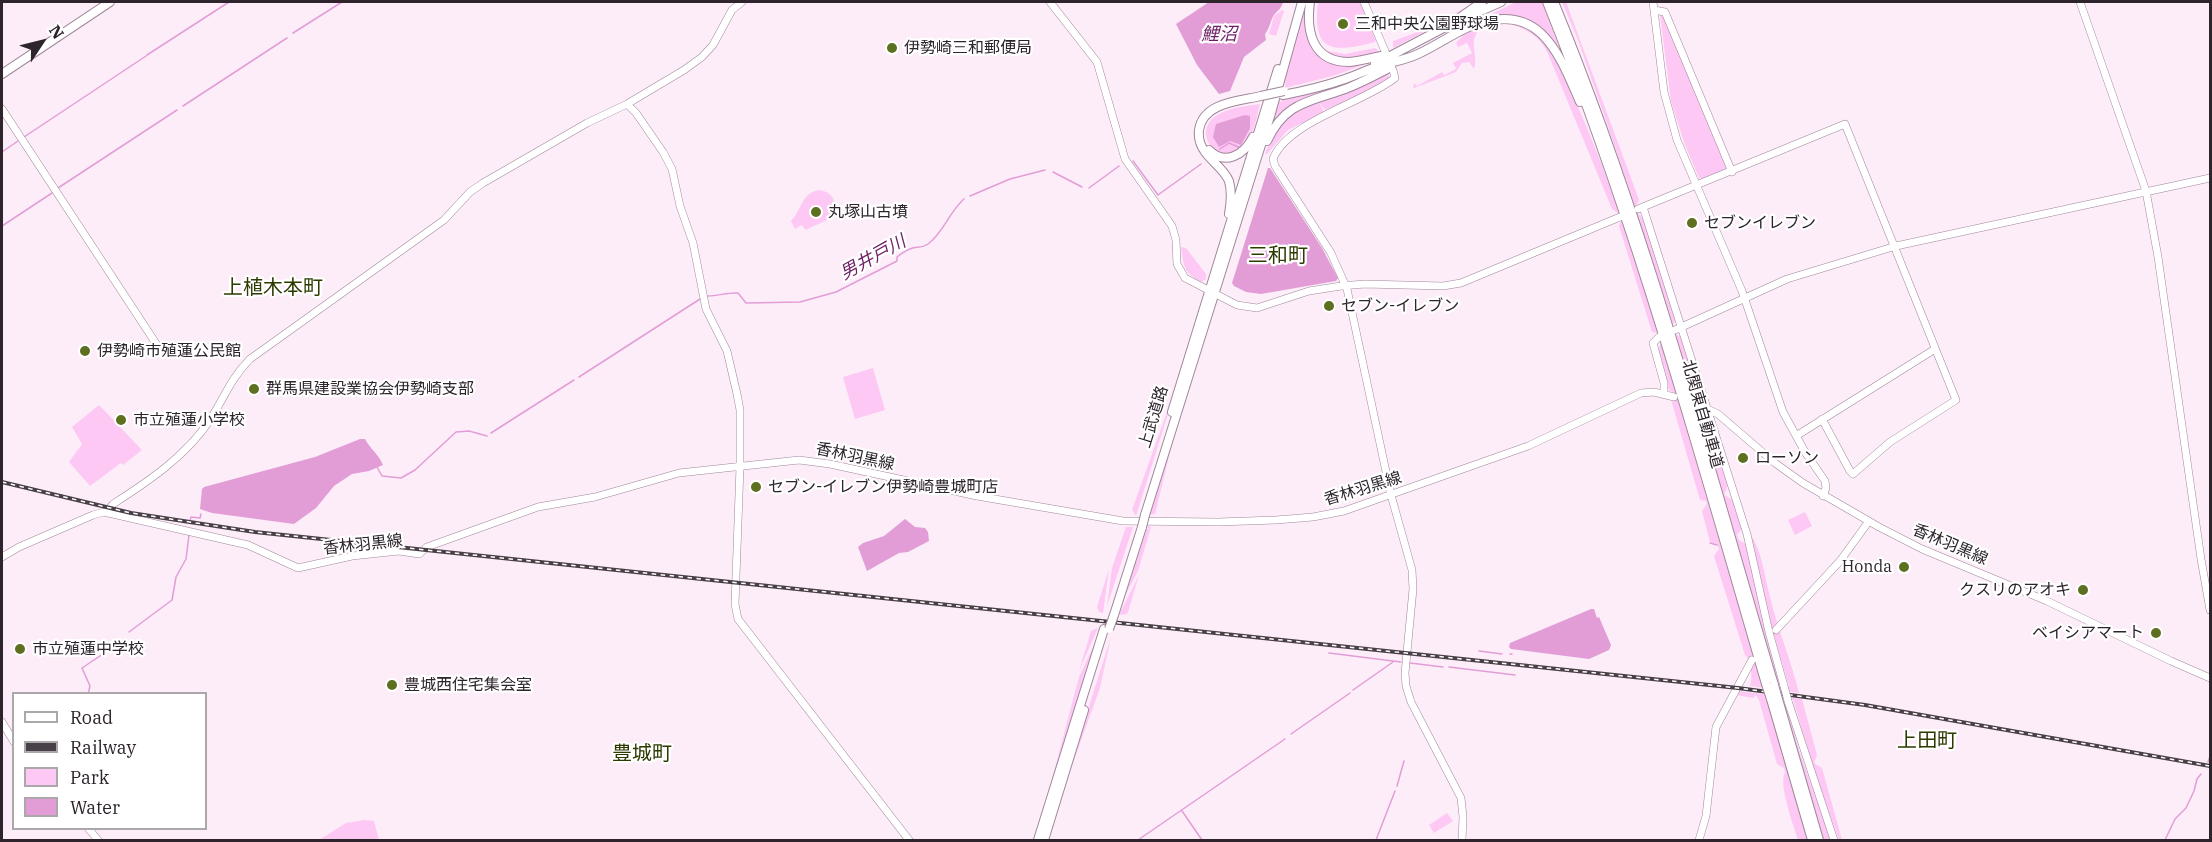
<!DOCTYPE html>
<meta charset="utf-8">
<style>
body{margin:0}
#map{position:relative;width:2212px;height:842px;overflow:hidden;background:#fcedf9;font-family:"IBM Plex Serif",serif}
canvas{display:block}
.frame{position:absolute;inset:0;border:3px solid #2d242c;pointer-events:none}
.legend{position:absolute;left:12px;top:692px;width:195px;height:138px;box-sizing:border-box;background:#fff;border:2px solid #aba7ab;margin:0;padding:8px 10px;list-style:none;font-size:18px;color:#2d242c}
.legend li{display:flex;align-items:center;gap:12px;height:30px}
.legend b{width:30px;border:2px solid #aba7ab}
.north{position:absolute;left:12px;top:12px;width:60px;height:60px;-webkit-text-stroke:4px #fff;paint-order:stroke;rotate:55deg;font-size:16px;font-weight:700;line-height:24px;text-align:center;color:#2d242c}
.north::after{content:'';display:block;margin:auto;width:21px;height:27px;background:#2d242c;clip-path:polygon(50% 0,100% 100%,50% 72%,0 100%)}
</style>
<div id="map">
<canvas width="2212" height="842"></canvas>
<div class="frame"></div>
<ul class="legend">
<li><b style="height:8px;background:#fff"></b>Road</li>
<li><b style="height:8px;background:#493f47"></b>Railway</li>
<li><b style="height:16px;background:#fdc8f3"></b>Park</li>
<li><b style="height:16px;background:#e29dd7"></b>Water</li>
</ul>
<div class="north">N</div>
</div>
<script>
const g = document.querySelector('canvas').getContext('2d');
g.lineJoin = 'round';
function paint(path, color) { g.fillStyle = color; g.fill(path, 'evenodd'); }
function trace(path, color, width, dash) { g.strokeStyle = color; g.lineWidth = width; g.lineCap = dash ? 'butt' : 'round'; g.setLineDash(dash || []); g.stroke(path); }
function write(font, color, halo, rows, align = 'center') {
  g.font = font + ' "IBM Plex Serif","Noto Sans JP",serif'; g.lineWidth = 4.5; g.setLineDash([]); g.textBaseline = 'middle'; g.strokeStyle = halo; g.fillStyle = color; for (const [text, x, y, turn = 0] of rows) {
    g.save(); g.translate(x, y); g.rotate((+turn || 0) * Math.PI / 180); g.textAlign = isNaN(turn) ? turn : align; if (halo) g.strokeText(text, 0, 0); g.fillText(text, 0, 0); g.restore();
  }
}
const green = new Path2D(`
 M1306 2V19L1324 58 1376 60 1336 75 1285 88V79Z
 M1318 2H1360L1376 40 1375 42C1333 53 1312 53 1318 2Z
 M1475 2H1477L1453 17 1393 48V41L1429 28Z
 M1516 2H1542L1560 50C1535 14 1519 15 1479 20Z
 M1562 2H1566L1631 178 1639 200 1636 206 1639 214 1645 221 1676 319 1673 325 1628 185 1578 40Z
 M1282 10 1284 11 1276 36 1269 34 1274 16Z
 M1663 14 1728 169 1703 179 1699 178 1685 145 1671 101 1660 15Z
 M1494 22C1509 22 1526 23 1537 33 1559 53 1568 83 1579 109 1611 182 1634 257 1658 333L1652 332 1619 226 1621 221 1618 213 1612 209 1553 66C1549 56 1545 45 1537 38 1523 25 1485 12 1475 37 1471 47 1478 58 1474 69L1469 62 1462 63 1456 72 1414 88 1413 87 1414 83 1417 86 1442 72 1444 75 1456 69 1453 63 1472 53 1467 43 1458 47 1456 43 1466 32Z
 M1375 48 1381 53C1362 58 1344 61 1326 52L1328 51 1345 54Z
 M1379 69 1372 75 1301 101 1270 131 1278 100 1282 102V99Z
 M1388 71 1389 78 1356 97 1325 110 1319 102 1324 112 1288 130 1267 154 1265 153 1275 131 1297 108Z
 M1260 104C1257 116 1254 134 1246 144 1223 173 1186 132 1219 114 1231 107 1247 106 1260 104Z
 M819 190C826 191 832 194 834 201 840 220 817 223 806 230L801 225 795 229 791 221C802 210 801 193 819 190Z
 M1181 247 1186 248 1206 274V279L1201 282C1183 272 1184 266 1181 247Z
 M1676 335 1681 336 1699 393V408L1705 413 1728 485 1724 495 1733 500 1742 529 1737 535 1739 540 1746 544 1782 687H1789L1774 636 1751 535C1762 552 1765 578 1770 597 1778 630 1791 660 1799 693L1750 686C1753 679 1751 660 1745 655L1714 556 1719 549 1717 544 1710 542 1702 511 1707 504 1706 501 1700 500 1672 403 1674 393 1669 390 1657 351 1661 343 1760 679 1778 687Z
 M873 368 885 410 855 419 843 377Z
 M1171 401H1172L1136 516 1132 510Z
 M99 405 142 450 123 465 121 463 90 486 69 462 82 444 72 427Z
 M1175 432 1155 514 1148 515Z
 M1805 512 1812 526 1795 535 1788 520Z
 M1146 525 1151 527 1138 571 1120 606 1145 527 1150 530Z
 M1126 527H1133L1107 606 1112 568Z
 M1109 569 1103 613 1099 612 1097 607Z
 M1139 575 1128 612 1127 614 1119 615Z
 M1098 628 1079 671 1091 631Z
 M1098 636 1046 802 1079 677Z
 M1111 637 1100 688 1056 810Z
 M1738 691 1802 699 1817 755 1814 763 1822 768 1842 840H1839L1813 766 1793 700 1786 699 1785 702 1800 753 1831 840H1824L1782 699 1766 697 1807 840H1798C1794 826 1778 785 1785 772L1784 768 1777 764 1759 700 1756 695 1753 698 1737 695Z
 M1447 813 1453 821 1434 833 1429 825Z
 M364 820 374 821 379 840H319L346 823Z`);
const water = new Path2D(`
 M1209 2H1283C1281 9 1279 9 1274 15 1270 21 1270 28 1265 34L1266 40 1244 57 1230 91 1219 94 1197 65 1176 24Z
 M1245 115 1250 116V128L1241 145 1230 141 1219 147 1213 137 1216 124Z
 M1268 168H1270L1322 248 1338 278 1336 281 1261 294 1246 292 1234 286 1232 283Z
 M360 439H365C371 450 377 452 383 465L369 471 352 474 334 486 316 508 294 524 212 513 200 509 202 489 204 487 315 457Z
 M905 519 915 527 925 528 928 532 929 541 908 552 899 553 867 571 858 547 863 543 884 536Z
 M1591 609H1594L1597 618 1599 617 1611 645 1609 650 1589 659 1511 649 1509 647 1510 643Z`);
const stream = new Path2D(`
 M293 33 342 2
 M147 55 229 2
 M183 106 287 38
 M24 137 146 56
 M1220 149 1229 143 1241 148
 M2 152 18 141
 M1133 161 1158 195 1201 164
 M1053 172 1082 187
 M58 188 177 110
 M1089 188 1119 166
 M970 196 1010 179 1045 170
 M2 226 52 193
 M708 296C718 296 729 292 738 293L746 303 800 302 836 292 897 261V257C901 254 906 250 910 249 917 246 921 249 928 244 944 232 949 212 964 199
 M579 377 700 299
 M491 433 574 380
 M377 467 382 476 401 478 415 470 456 432 469 431 487 436
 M190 521 191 517 200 518 201 514
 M1710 543 1717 545
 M129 632 172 600 176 577 186 559 189 535
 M118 645 125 640
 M1479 651 1502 654
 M1329 653 1401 662
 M1510 654H1512
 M1410 663 1443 667
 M1449 667 1515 675
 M1353 690 1393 662
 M88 694 90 686 82 668 112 648
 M1291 734 1350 693
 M2208 762 2210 756
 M1397 786 1404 761
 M1182 811 1202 840
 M1138 840 1285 739
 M1376 840 1395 791
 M2165 840 2175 819 2186 808 2194 791 2197 779 2201 774`);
const secondary = new Path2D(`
 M1050 2 1097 62 1125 159 1172 226 1176 240 1177 264 1185 278 1237 305 1257 308 1309 291 1341 286 1365 284 1443 286 1461 283 1620 217
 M1364 2 1385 51
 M1653 2 1664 92 1677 140 1742 291 1783 412 1805 452 1825 481 1826 488 1823 496
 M2080 2 2146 191 2158 257 2201 559 2210 610
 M1654 10 1665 12 1732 172
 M1393 70 1395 78C1363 103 1287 122 1273 159L1275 166 1331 253 1347 289 1391 495 1412 570 1413 589 1405 673 1406 686 1411 702 1461 798 1463 817 1462 840
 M627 104 636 113 663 152 672 169 680 206 693 243 706 309 727 351 737 394 740 410V467L735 604 738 619 909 840
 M2 109 157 345
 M1643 207 1747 534 1769 632 1784 686
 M1638 209 1845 124 1956 400 1890 442 1853 474 1850 471 1822 419
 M1675 330 1787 279 1896 246 2210 178
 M1659 337 1653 343 1664 383V394
 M1699 405 1718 414 1775 463 1803 483 1879 527 1922 549 2047 601 2171 661 2210 678
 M1796 436 1935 349
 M107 512 113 504C149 481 186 456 210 420 224 398 231 378 250 359L444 220 470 192 483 183 587 123 627 104 684 70 702 57 713 45 732 10 742 2
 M2 557 19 547 93 515 104 512 248 545 298 568 352 556 399 551 419 554 427 547 538 507 595 497 679 473 799 460 830 464 977 496 1123 521 1218 522 1276 520 1313 517 1344 511 1528 446 1641 393 1654 392 1674 397
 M1776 630 1840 561 1869 521
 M1788 701 1834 840
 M2 722 14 742
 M88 828 98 840
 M1699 840 1706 816 1716 727 1752 660`);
const highway = new Path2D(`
 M1310 2C1306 31 1312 62 1349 62 1362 61 1374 57 1386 55
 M1547 2C1636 224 1699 455 1766 684
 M1554 2C1645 223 1706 456 1774 685
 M1458 19 1482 2
 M1375 64 1451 24 1501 2
 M2 74 110 2
 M1283 95C1304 91 1325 86 1345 79 1356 75 1367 70 1379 66 1392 62 1405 60 1418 54 1436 46 1452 34 1471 26 1539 0 1558 51 1580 102
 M1267 141C1285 102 1309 102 1345 89 1361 83 1376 75 1391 67
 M1209 150C1225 166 1244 155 1253 137
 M1229 214C1231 203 1232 192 1229 181 1224 169 1212 162 1205 152 1200 145 1198 138 1199 130 1203 102 1240 101 1261 96
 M1172 412 1278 69
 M1145 515 1271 113 1302 2
 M1114 615 1142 527
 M1771 699 1812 840
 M1778 699 1819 840
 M1038 840 1104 629
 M1044 840 1084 710`);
const rail = new Path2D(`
 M2 482 131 513 255 532 1738 688 1865 705 2210 766`);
const secondaryBridge = new Path2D(`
 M1784 686 1788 701`);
const highwayBridge = new Path2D(`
 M1261 96 1284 91
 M1142 527 1145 515
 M1109 629 1114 615
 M1766 684 1771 699
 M1774 685 1778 699`);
const markers = [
 [1343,24,6,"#5c7020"],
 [892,48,6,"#5c7020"],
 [816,212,6,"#5c7020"],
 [1692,223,6,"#5c7020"],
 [1329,306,6,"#5c7020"],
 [85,351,6,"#5c7020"],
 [254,389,6,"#5c7020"],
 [121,420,6,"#5c7020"],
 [1743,458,6,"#5c7020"],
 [756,487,6,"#5c7020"],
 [1904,567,6,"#5c7020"],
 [2083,590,6,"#5c7020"],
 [2156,633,6,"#5c7020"],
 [20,649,6,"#5c7020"],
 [392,685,6,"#5c7020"]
];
const poiNames = [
 ["三和中央公園野球場",1355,24],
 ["伊勢崎三和郵便局",904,48],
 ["丸塚山古墳",828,212],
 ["セブンイレブン",1704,223],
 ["セブン-イレブン",1341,306],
 ["伊勢崎市殖蓮公民館",97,351],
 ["群馬県建設業協会伊勢崎支部",266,389],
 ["市立殖蓮小学校",133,420],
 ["ローソン",1755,458],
 ["セブン-イレブン伊勢崎豊城町店",768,487],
 ["Honda",1892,567,"right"],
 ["クスリのアオキ",2071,590,"right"],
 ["ベイシアマート",2144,633,"right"],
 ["市立殖蓮中学校",32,649],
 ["豊城西住宅集会室",404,685]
];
const streetNames = [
 ["北関東自動車道",1702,414,74],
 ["上武道路",1154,417,-73],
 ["香林羽黒線",855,457,12],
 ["香林羽黒線",1363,489,-17],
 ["香林羽黒線",363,545,-6],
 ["香林羽黒線",1950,545,23]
];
const waterNames = [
 ["鯉沼",1219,35],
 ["男井戸川",873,258,-29]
];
const quarterNames = [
 ["三和町",1278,256],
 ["上植木本町",273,288],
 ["上田町",1927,741],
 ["豊城町",642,754]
];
paint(green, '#fdc8f3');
paint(water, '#e29dd7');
trace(stream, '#e29dd7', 1.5);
trace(secondary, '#9f879a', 8);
trace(highway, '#9f879a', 10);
trace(secondary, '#fff', 7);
trace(highway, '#fff', 8);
trace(rail, '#493f47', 4);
trace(rail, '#fff', 1.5, [4.5]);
trace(secondaryBridge, '#9f879a', 8, []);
trace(highwayBridge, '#9f879a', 10, []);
trace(secondaryBridge, '#fff', 7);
trace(highwayBridge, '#fff', 8);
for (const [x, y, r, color] of markers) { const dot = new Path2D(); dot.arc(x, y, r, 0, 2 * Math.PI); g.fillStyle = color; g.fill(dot); trace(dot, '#fff', 2); }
write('16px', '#2d242c', '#fff', poiNames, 'left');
write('16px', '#2d242c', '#fff', streetNames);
write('italic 18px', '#6e1e65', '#fff', waterNames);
write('20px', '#2c3a00', '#fff', quarterNames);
</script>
